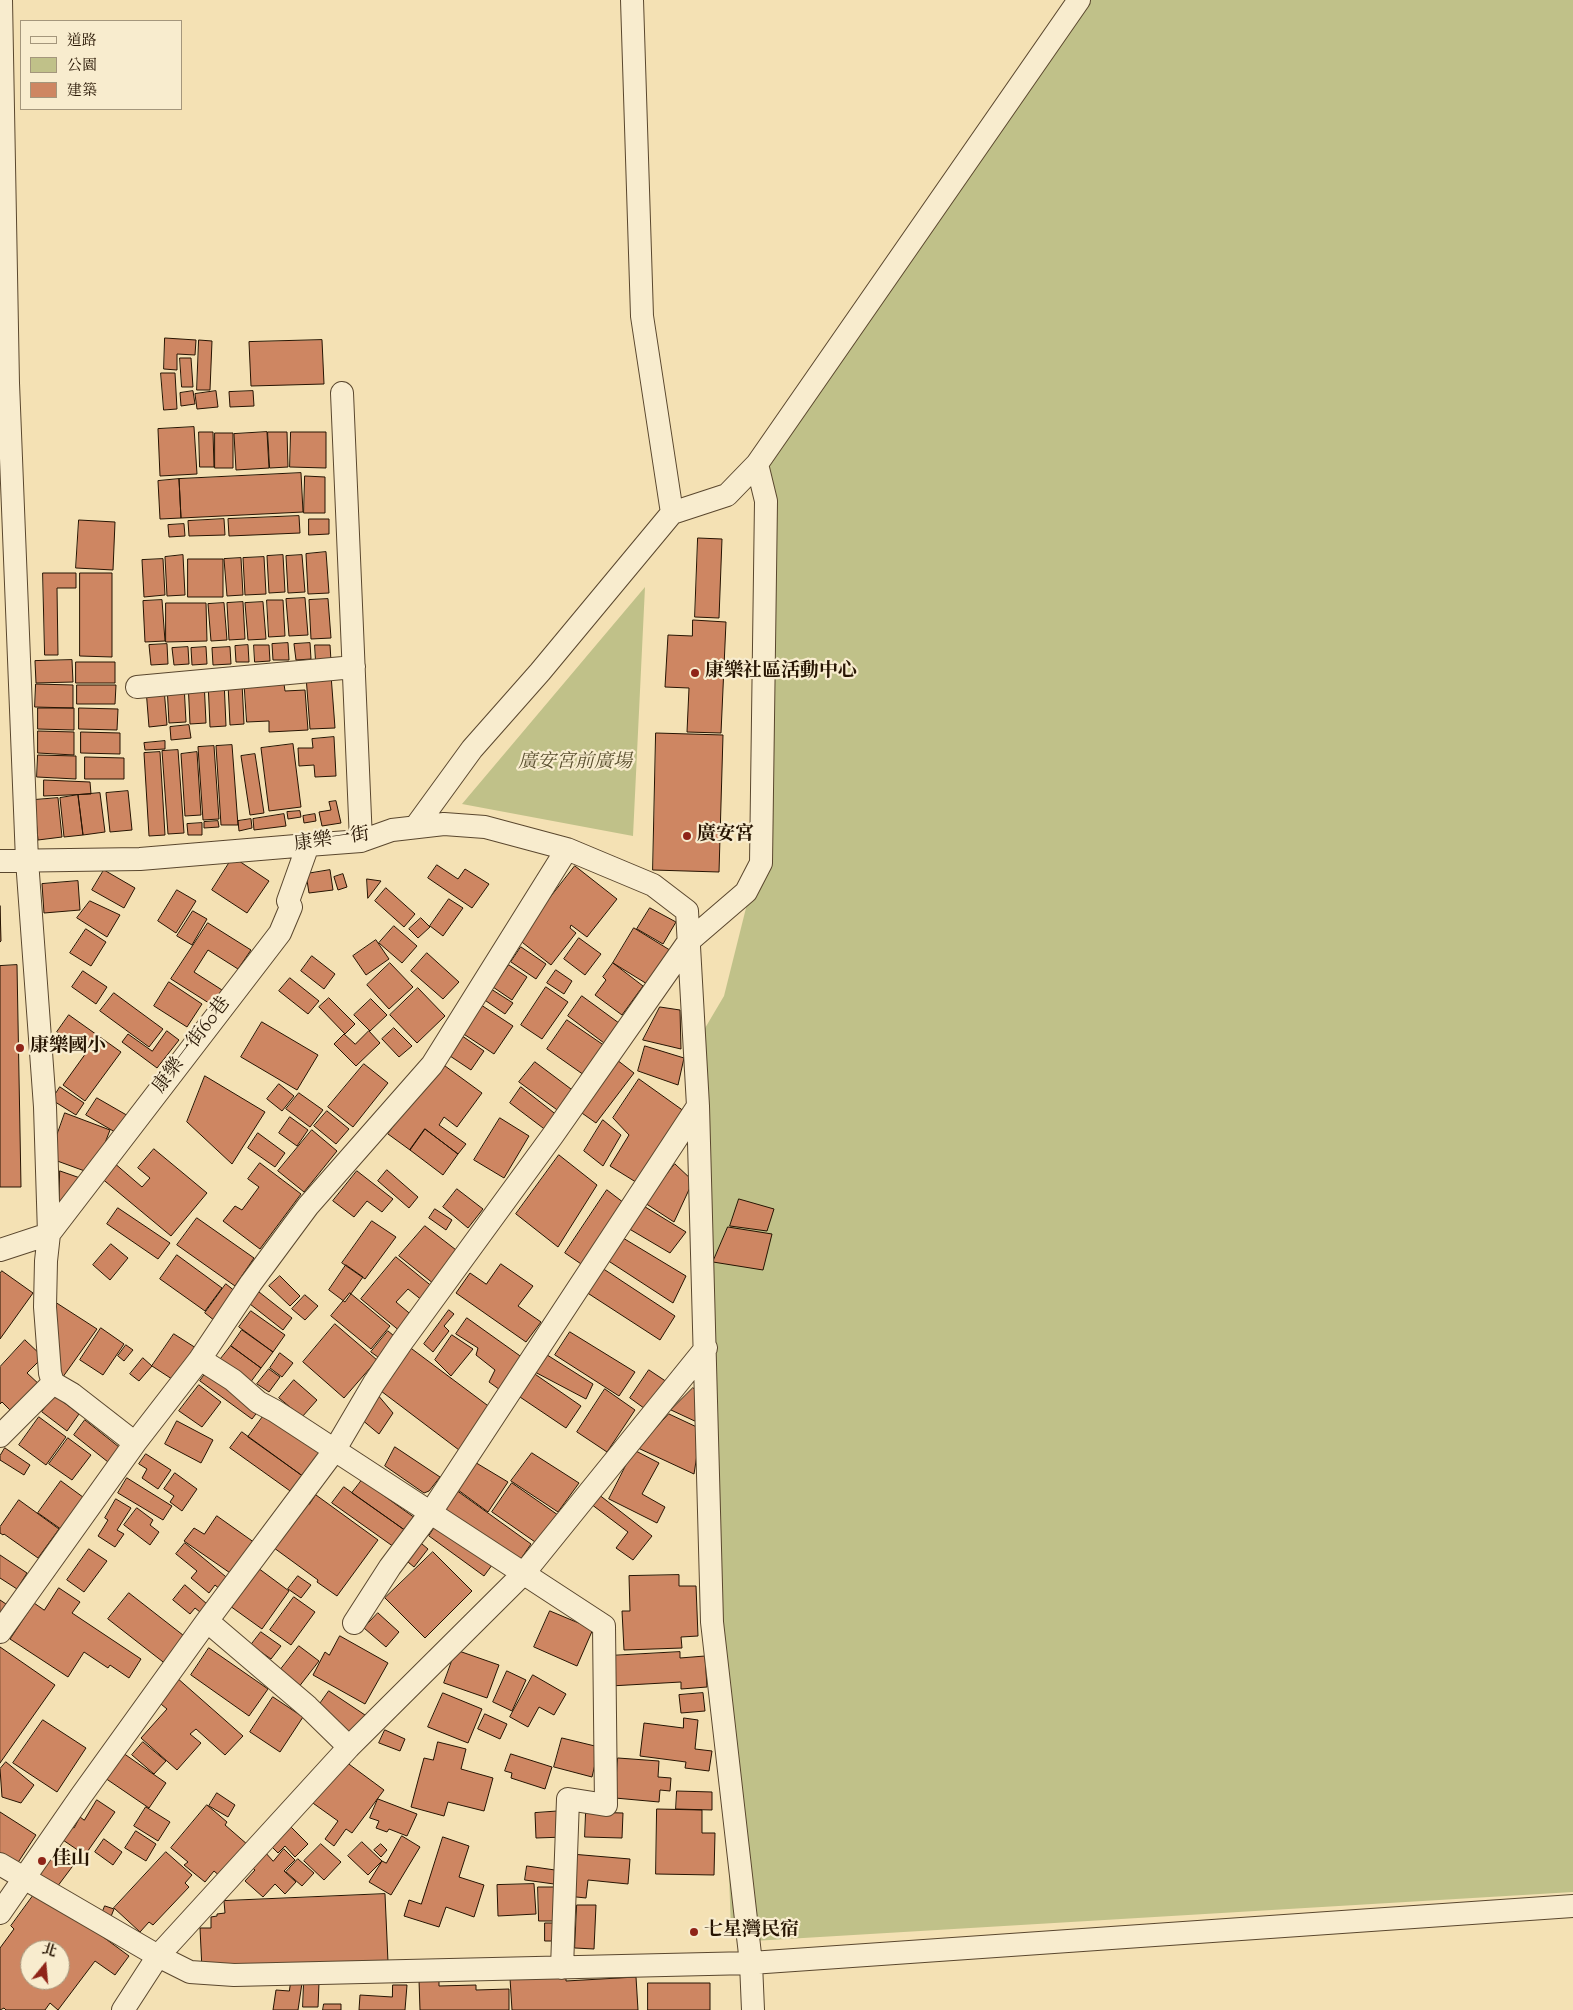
<!DOCTYPE html>
<meta charset="utf-8">
<style>
body{margin:0}
#map{position:relative;width:1573px;height:2010px;overflow:hidden;background:#f4e1b4;font-family:"Sorts Mill Goudy","Noto Serif TC",serif}
canvas{display:block}
.legend{position:absolute;left:20px;top:20px;width:162px;height:90px;box-sizing:border-box;background:#f8ecce;border:1px solid #a4967c;margin:0;padding:6px 9px;list-style:none;font-size:15px;color:#261402}
.legend li{display:flex;align-items:center;gap:10px;height:25px}
.legend b{width:25px;border:1px solid #a4967c}
.north{position:absolute;left:20px;top:1940px;width:50px;height:50px;box-sizing:border-box;background:#f8ecce;border:1px solid #a4967c;border-radius:50%;rotate:17deg;font-size:14px;font-weight:700;line-height:20px;text-align:center;color:#261402}
.north::after{content:'';display:block;margin:auto;width:18px;height:22px;background:#8f2418;clip-path:polygon(50% 0,100% 100%,50% 72%,0 100%)}
</style>
<div id="map">
<canvas width="1573" height="2010"></canvas>
<ul class="legend">
<li><b style="height:6px;background:#f8ecce"></b>道路</li>
<li><b style="height:14px;background:#c0c189"></b>公園</li>
<li><b style="height:14px;background:#ce8662"></b>建築</li>
</ul>
<div class="north">北</div>
</div>
<script>
const g = document.querySelector('canvas').getContext('2d');
g.lineJoin = 'round';
function paint(path, color) { g.fillStyle = color; g.fill(path, 'evenodd'); }
function trace(path, color, width, dash) { g.strokeStyle = color; g.lineWidth = width; g.lineCap = dash ? 'butt' : 'round'; g.setLineDash(dash || []); g.stroke(path); }
function write(font, color, halo, rows, align = 'center') {
  g.font = font + ' "Sorts Mill Goudy","Noto Serif TC",serif'; g.lineWidth = 4.5; g.setLineDash([]); g.textBaseline = 'middle'; g.strokeStyle = halo; g.fillStyle = color; for (const [text, x, y, turn = 0] of rows) {
    g.save(); g.translate(x, y); g.rotate((+turn || 0) * Math.PI / 180); g.textAlign = isNaN(turn) ? turn : align; if (halo) g.strokeText(text, 0, 0); g.fillText(text, 0, 0); g.restore();
  }
}
const green = new Path2D(`
 M1070 0H1573V1892L753 1941 731 1929 698 1040 724 996 756 868V471Z
 M645 587 633 836 462 804Z`);
const building = new Path2D(`
 M165 338 196 340 195 355 177 354V370L164 369Z
 M199 340 212 341 210 390H197Z
 M322 340 324 384 251 386 249 342Z
 M180 358H191L193 387H182Z
 M161 373H175L177 409 164 410Z
 M193 391 195 404 181 406 180 393Z
 M216 391 218 407 197 409 195 394Z
 M253 391 254 406 230 407 229 392Z
 M194 427 197 474 160 476 158 429Z
 M199 432H213L214 467H200Z
 M267 432 269 468 236 470 234 434Z
 M268 432H287L288 467 270 468Z
 M291 432H326V468L290 467Z
 M215 433H233V468H215Z
 M301 473 303 512 181 518 179 479Z
 M305 476 325 477V513H304Z
 M179 479 181 518 160 519 158 481Z
 M299 516 300 533 229 536 228 519Z
 M224 519 225 535 189 536 188 521Z
 M309 519H329V534L309 535Z
 M79 520 115 522 113 570 76 568Z
 M184 524 185 536 169 537 168 525Z
 M698 538 722 539 719 618 695 617Z
 M326 552 329 593 308 594 306 554Z
 M183 555 185 595 167 596 165 557Z
 M283 555 285 592 269 593 267 556Z
 M302 555 305 592 288 593 286 556Z
 M264 557 266 594 245 595 243 558Z
 M241 558 243 595 227 596 224 559Z
 M163 559 165 595 144 597 142 560Z
 M188 559H223V597H188Z
 M43 573H76V588H57L58 655H45Z
 M80 573H112V657L80 656Z
 M305 598 308 635 289 636 286 599Z
 M328 599 331 638 311 639 309 600Z
 M162 600 165 641 145 642 143 601Z
 M267 600H283L285 636 269 637Z
 M243 602 245 639 229 640 227 603Z
 M263 602 266 639 248 640 245 603Z
 M166 603H206L207 641 166 642Z
 M224 603 227 640 211 641 208 604Z
 M693 620 726 622 721 733 687 732 689 688 665 687 668 635 692 636Z
 M288 643 289 660H273L272 644Z
 M310 643 311 659 296 660 294 644Z
 M167 644 168 664 151 665 149 645Z
 M248 645 249 662H236L235 646Z
 M254 645H269L270 661 255 662Z
 M315 645H330L331 661 316 662Z
 M188 647 189 664 174 665 172 648Z
 M206 647 207 664 192 665 191 648Z
 M230 647 231 664 213 665 212 648Z
 M72 660 73 682 36 683 35 661Z
 M76 662H115V683H76Z
 M331 675 335 728 310 729 306 676Z
 M244 678 284 684 285 691 305 690 308 730 269 732V721L247 722Z
 M204 680 206 723 190 724 188 681Z
 M224 680 226 726 210 727 208 681Z
 M242 683 244 724 230 725 228 684Z
 M36 684 73 685V708L35 707Z
 M184 684 186 722 169 723 167 685Z
 M77 685H116L115 704H77Z
 M164 688 167 725 149 727 146 689Z
 M38 708H74V730L38 729Z
 M79 708 118 709 117 730 79 729Z
 M189 725 191 738 171 740 170 727Z
 M38 731 74 732V755L38 753Z
 M81 732 120 733V754L81 753Z
 M656 733 723 735 719 872 653 870Z
 M334 737 336 776 315 777 314 765 299 766 298 748H313L312 739Z
 M165 741V749L145 750 144 743Z
 M293 744 301 807 269 811 261 748Z
 M232 745 238 825H221L216 746Z
 M214 746 219 819 203 820 198 747Z
 M178 750 184 833 168 834 162 751Z
 M160 752 165 835 149 836 144 753Z
 M197 752 201 815 185 816 181 754Z
 M255 754 264 813 250 815 241 756Z
 M38 755 76 756V779L37 777Z
 M85 757 124 758V779H85Z
 M44 780 90 782 91 794 44 796Z
 M128 791 132 830 110 832 106 793Z
 M100 793 105 832 83 835 78 795Z
 M78 795 83 835 64 837 60 798Z
 M58 798 62 837 38 840 34 800Z
 M336 801 341 823 322 826 319 812 331 810 329 802Z
 M300 811 301 817 288 819 287 812Z
 M284 814 286 826 254 830 253 819Z
 M315 814 316 821 304 823 303 816Z
 M251 819 252 828 239 831 238 821Z
 M218 821 219 827 204 828V822Z
 M202 823V835H188L187 824Z
 M233 857 269 881 247 913 212 890Z
 M437 865 458 879 465 869 489 884 472 908 428 878Z
 M575 866 617 899 587 937 571 925 570 928 576 933 551 965 518 939Z
 M104 870 135 888 124 908 92 890Z
 M330 870 333 890 309 893 306 874Z
 M343 874 347 887 338 890 334 877Z
 M367 879 381 881 368 898Z
 M78 881 80 910 44 913 42 884Z
 M386 888 415 914 404 927 375 901Z
 M177 890 196 901 176 933 158 921Z
 M449 899 463 908 443 936 430 926Z
 M90 901 120 915 107 937 77 918Z
 M0 906 1 941 0 942Z
 M650 908 676 922 663 944 637 929Z
 M193 911 207 919 192 945 177 936Z
 M421 918 430 927 418 938 409 929Z
 M208 923 251 950 238 969 208 950 194 972 222 990 212 1005 171 979Z
 M394 926 417 946 402 963 379 943Z
 M634 928 673 952 652 987 613 963Z
 M86 929 106 942 91 966 70 953Z
 M579 938 601 954 585 975 564 959Z
 M376 940 389 959 366 975 353 956Z
 M521 947 546 964 536 979 511 962Z
 M427 953 459 982 443 999 411 971Z
 M312 956 335 974 324 989 301 971Z
 M390 963 413 987 389 1009 367 985Z
 M613 963 643 986 622 1015 595 995 606 980 603 977Z
 M17 965 21 1187H0V966Z
 M509 965 527 977 512 1000 493 987Z
 M556 970 572 981 564 994 547 983Z
 M83 971 107 987 96 1004 72 987Z
 M290 978 319 1001 308 1014 279 991Z
 M169 982 202 1004 187 1027 154 1006Z
 M546 987 568 1002 542 1039 521 1025Z
 M418 988 445 1016 417 1043 390 1015Z
 M491 989 513 1003 505 1014 476 994Z
 M114 993 163 1029 149 1047 100 1011Z
 M582 996 623 1026 608 1046 568 1016Z
 M469 997 513 1026 494 1054 450 1025Z
 M329 998 355 1024 345 1034 319 1007Z
 M371 999 387 1015 370 1031 354 1015Z
 M660 1007 680 1010 681 1049 643 1040Z
 M69 1015 121 1052 85 1101 63 1085 86 1053 57 1032Z
 M567 1020 605 1046 584 1075 547 1049Z
 M262 1022 318 1055 297 1090 241 1057Z
 M394 1028 412 1046 399 1057 382 1039Z
 M452 1029 484 1051 471 1070 438 1048Z
 M167 1031 179 1040 157 1068 122 1042 128 1034 152 1051Z
 M369 1031 380 1043 356 1066 334 1044 344 1034 355 1044Z
 M645 1046 684 1058 678 1085 638 1071Z
 M617 1060 634 1073 596 1123 579 1111Z
 M535 1062 575 1092 560 1112 519 1082Z
 M441 1063 482 1093 457 1127 444 1117 439 1125 466 1144 458 1154 425 1129 410 1150 388 1134Z
 M364 1064 388 1083 353 1127 328 1107Z
 M205 1076 265 1112 232 1164 187 1122Z
 M639 1079 688 1114 639 1184 610 1166 629 1135 613 1118Z
 M279 1084 294 1096 282 1111 267 1099Z
 M60 1087 84 1103 76 1115 52 1100Z
 M521 1087 558 1116 547 1131 510 1103Z
 M299 1093 323 1110 310 1127 286 1109Z
 M97 1098 130 1117 120 1135 86 1115Z
 M327 1111 349 1129 336 1144 314 1126Z
 M65 1113 110 1130 93 1174 49 1158Z
 M290 1117 308 1130 297 1146 279 1133Z
 M500 1118 529 1136 504 1178 474 1160Z
 M603 1120 621 1135 603 1166 584 1151Z
 M425 1129 458 1154 443 1175 410 1150Z
 M312 1130 337 1151 304 1192 278 1171Z
 M258 1133 285 1153 275 1167 248 1148Z
 M154 1149 207 1193 171 1236 100 1177 113 1162 142 1187 150 1178 138 1168Z
 M559 1155 597 1185 558 1247 516 1214Z
 M260 1163 301 1194 260 1249 223 1221 235 1206 242 1210 259 1187 248 1179Z
 M675 1164 693 1181 674 1222 645 1203Z
 M387 1170 418 1197 409 1208 378 1181Z
 M60 1171 83 1179 59 1215Z
 M357 1171 393 1199 382 1212 367 1201 354 1217 333 1201Z
 M457 1189 483 1209 468 1228 443 1207Z
 M607 1190 628 1206 587 1268 565 1253Z
 M739 1199 774 1209 767 1231 730 1226Z
 M642 1205 686 1232 670 1253 626 1227Z
 M118 1208 170 1243 158 1259 107 1224Z
 M435 1209 452 1220 446 1230 429 1218Z
 M197 1218 254 1258 235 1286 177 1245Z
 M372 1221 396 1237 365 1279 342 1263Z
 M425 1226 460 1253 434 1284 399 1256Z
 M728 1227 772 1234 763 1270 713 1262Z
 M623 1238 686 1276 673 1303 607 1260Z
 M111 1244 128 1258 110 1280 93 1265Z
 M177 1255 222 1288 205 1311 160 1279Z
 M396 1257 434 1288 423 1301 408 1289 396 1302 414 1317 401 1332 361 1299Z
 M501 1264 533 1286 518 1306 541 1322 526 1342 456 1293 470 1273 486 1284Z
 M346 1265 363 1277 345 1302 329 1290Z
 M602 1268 675 1316 660 1340 586 1292Z
 M2 1271 33 1293 0 1339V1274Z
 M280 1276 300 1296 290 1306 269 1286Z
 M226 1284 236 1292 215 1321 205 1313Z
 M259 1292 292 1318 283 1330 250 1304Z
 M350 1293 390 1326 371 1349 331 1316Z
 M305 1295 318 1306 305 1320 292 1309Z
 M52 1300 97 1329 60 1381Z
 M449 1310 454 1314 444 1326 449 1331 433 1352 424 1344Z
 M251 1311 285 1335 273 1352 239 1327Z
 M467 1318 523 1358 503 1392 489 1382 495 1370 476 1355 478 1348 456 1334Z
 M335 1324 377 1360 344 1398 303 1362Z
 M101 1328 124 1344 103 1375 80 1360Z
 M242 1330 273 1352 261 1368 231 1346Z
 M388 1331 399 1340 382 1360 371 1352Z
 M570 1332 635 1372 619 1396 555 1355Z
 M174 1334 196 1348 175 1381 152 1366Z
 M452 1335 473 1349 451 1376 435 1360Z
 M25 1340 43 1357 27 1373 41 1386 14 1414 2 1402 0 1404V1367Z
 M126 1345 133 1350 124 1361 118 1356Z
 M231 1346 261 1368 250 1383 219 1361Z
 M408 1346 491 1408 459 1450 377 1388Z
 M280 1353 293 1363 282 1377 270 1368Z
 M544 1353 593 1384 586 1399 533 1371Z
 M143 1358 152 1366 139 1381 130 1374Z
 M210 1367 262 1406 252 1419 200 1381Z
 M269 1369 280 1377 269 1392 257 1384Z
 M529 1370 581 1406 566 1428 514 1393Z
 M649 1370 667 1382 648 1411 630 1398Z
 M294 1380 317 1400 302 1417 279 1398Z
 M199 1385 221 1402 202 1427 179 1411Z
 M693 1388 701 1391 699 1423 671 1410Z
 M605 1389 635 1410 607 1452 577 1432Z
 M377 1394 393 1413 379 1434 361 1419Z
 M54 1395 79 1414 67 1431 42 1412Z
 M267 1411 323 1451 304 1477 248 1437Z
 M669 1414 701 1429 694 1474 638 1448Z
 M39 1417 66 1437 46 1465 19 1445Z
 M85 1420 119 1447 108 1462 74 1435Z
 M177 1421 213 1440 201 1463 165 1444Z
 M242 1432 304 1477 293 1493 230 1448Z
 M68 1438 91 1455 72 1480 49 1464Z
 M395 1447 440 1477 429 1491 424 1493 385 1466Z
 M5 1448 30 1465 24 1475 0 1460V1456Z
 M634 1450 659 1463 642 1494 665 1507 657 1523 609 1499Z
 M532 1453 579 1483 558 1512 511 1481Z
 M146 1454 171 1470 158 1489 142 1478 147 1469 139 1464Z
 M473 1461 508 1482 488 1512 454 1487Z
 M175 1473 197 1489 182 1511 170 1502 174 1496 164 1489Z
 M127 1478 172 1506 163 1520 118 1493Z
 M362 1480 415 1518 406 1531 352 1493Z
 M61 1481 87 1500 65 1532 38 1513Z
 M512 1483 558 1515 538 1544 492 1512Z
 M344 1487 406 1531 394 1547 332 1503Z
 M456 1490 531 1544 518 1563 442 1509Z
 M598 1494 652 1536 633 1560 616 1548 628 1532 591 1504Z
 M316 1495 378 1540 337 1596 317 1582 318 1580 270 1545 303 1500 309 1504Z
 M116 1499 131 1508 117 1530 124 1534 115 1547 98 1536 108 1520 105 1518Z
 M19 1500 59 1529 38 1558 4 1534 3 1535 0 1533V1527Z
 M137 1508 153 1520 150 1525 159 1532 150 1545 124 1525Z
 M217 1516 255 1543 233 1575 184 1541 194 1528 204 1534Z
 M439 1521 495 1561 484 1576 429 1536Z
 M416 1539 428 1549 414 1567 402 1557Z
 M185 1543 231 1581 222 1591 215 1585 209 1593 191 1578 197 1571 176 1554Z
 M89 1549 107 1561 84 1592 67 1580Z
 M433 1552 472 1591 425 1638 385 1598Z
 M0 1555 27 1573 17 1589 0 1578Z
 M258 1568 289 1591 262 1629 230 1606Z
 M679 1575V1586H696L698 1636 681 1637 682 1648 624 1650 622 1611H630L629 1576Z
 M298 1576 311 1585 301 1598 288 1589Z
 M185 1585 207 1604 200 1612 195 1608 190 1614 173 1600Z
 M59 1588 80 1602 72 1613 141 1659 129 1678 110 1665 108 1668 84 1652 68 1677 10 1639 34 1603 44 1610Z
 M129 1593 188 1639 167 1665 108 1619Z
 M294 1597 315 1612 291 1645 270 1630Z
 M0 1600 6 1604 0 1615Z
 M550 1611 593 1629 577 1666 534 1647Z
 M378 1613 399 1632 386 1647 364 1628Z
 M261 1632 281 1646 271 1659 251 1645Z
 M340 1636 388 1663 365 1704 313 1675 325 1652 329 1655Z
 M299 1646 319 1661 298 1688 278 1673Z
 M0 1647 55 1685 0 1763Z
 M209 1648 268 1689 249 1716 191 1675Z
 M456 1650 499 1665 487 1698 444 1683Z
 M680 1652V1658L705 1656 707 1687 681 1689V1682L610 1686 608 1656Z
 M507 1671 526 1680 512 1711 493 1702Z
 M533 1675 566 1694 554 1715 539 1707 528 1727 510 1717Z
 M176 1677 243 1736 225 1755 196 1729 190 1734 201 1743 177 1770 141 1738 167 1709 156 1700Z
 M329 1691 368 1717 353 1739 317 1708Z
 M443 1693 482 1709 468 1743 428 1727Z
 M703 1693 705 1711 681 1713 679 1695Z
 M273 1697 303 1717 280 1752 250 1732Z
 M485 1714 507 1724 500 1739 478 1729Z
 M684 1718 698 1720 695 1749 712 1751 709 1771 685 1768 686 1762 640 1756 644 1723 683 1728Z
 M43 1720 86 1748 57 1792 13 1763Z
 M385 1730 405 1739 400 1751 379 1743Z
 M562 1738 599 1747 592 1777 554 1767Z
 M143 1742 166 1761 154 1774 132 1755Z
 M438 1742 466 1749 461 1769 493 1778 484 1811 448 1802 444 1816 411 1807 424 1758 433 1760Z
 M123 1753 166 1783 149 1808 105 1778Z
 M511 1754 552 1767 545 1789 511 1778 512 1773 505 1771Z
 M618 1758 659 1761 658 1777 671 1778 670 1791 660 1790 659 1802 615 1798Z
 M342 1759 384 1790 352 1833 346 1829 334 1846 325 1839 338 1821 310 1801Z
 M6 1762 34 1785 21 1803 2 1797 0 1769Z
 M677 1791 712 1792V1810L676 1809Z
 M217 1793 235 1805 228 1817 209 1806Z
 M378 1799 417 1814 407 1836 389 1829 387 1832 376 1828 379 1821 370 1818Z
 M97 1800 115 1812 85 1855 60 1838 69 1825 74 1828 80 1817 84 1820Z
 M207 1805 227 1822 225 1825 248 1845 221 1877 214 1871 205 1882 184 1865 188 1862 171 1848Z
 M146 1807 170 1822 158 1841 134 1826Z
 M657 1809 702 1810V1833H715L714 1875 656 1874Z
 M563 1811 565 1837 536 1838 535 1813Z
 M0 1812 36 1835 17 1864 0 1859Z
 M586 1812 623 1813 622 1838 585 1837Z
 M291 1827 308 1844 295 1857 285 1846 278 1853 272 1847Z
 M136 1831 156 1844 146 1861 125 1848Z
 M402 1836 420 1847 391 1895 369 1882 382 1861 386 1863Z
 M443 1837 469 1846 459 1877 484 1885 474 1917 446 1907 439 1927 404 1916 409 1900 421 1904Z
 M104 1839 122 1852 113 1865 95 1852Z
 M362 1842 382 1861 368 1875 348 1856Z
 M57 1844 78 1859 54 1891 34 1876Z
 M321 1844 341 1862 324 1880 304 1861Z
 M381 1844 387 1850 381 1857 374 1850Z
 M284 1849 295 1860 284 1871 296 1882 285 1894 275 1884 263 1897 245 1881 255 1870 250 1866 264 1851 273 1861Z
 M166 1852 192 1875 185 1883 189 1887 153 1925 149 1922 140 1932 114 1908Z
 M571 1854 630 1859 628 1884 588 1880 586 1898 567 1896Z
 M298 1859 314 1873 302 1886 286 1872Z
 M527 1866 555 1870 554 1884 525 1880Z
 M534 1884 536 1914 498 1916 497 1885Z
 M538 1887H558L559 1921H539Z
 M38 1889 129 1956 115 1975 95 1961 58 2010 50 2003 45 2010H6L4 2008 0 2010V1948L14 1929 11 1926ZM30 1950H60V1980H30Z
 M385 1894 388 1962 202 1970 200 1928H211V1917L217 1916V1914L225 1913 224 1901Z
 M577 1905H596L594 1949 575 1948Z
 M105 1906 114 1909 110 1919 101 1916Z
 M545 1923H557L558 1941H545Z
 M566 1976V1981L636 1977 638 2010H512L510 1978Z
 M439 1979V1986L476 1985V1990L509 1989V2010H420L419 1980Z
 M291 1982 302 1983 298 2010H273L276 1990 289 1991Z
 M304 1982 319 1983 318 2007H303Z
 M648 1983H710V2010H648Z
 M393 1985H407L405 2010H359L360 1995 392 1997Z
 M324 2004H341V2010H323Z`);
const minor = new Path2D(`
 M1 0 8 383 27 860 45 1107 49 1234 46 1261 45 1307 50 1373 53 1383 72 1394 135 1443
 M632 0 642 316 672 513
 M342 393 361 841
 M137 687 354 667
 M416 826 472 749 540 672 672 513 727 495 757 464 1079 0
 M0 861 140 859 308 845 361 841 392 830 444 824 485 827 567 849 653 885 687 911 698 1106 712 1622 751 1963 753 2010
 M49 1234 280 933 291 907 288 901 308 845
 M0 1250 49 1234
 M200 1359 233 1380 258 1402 275 1411 604 1626 606 1805 568 1799 562 1968
 M0 1436 53 1383
 M207 1621 308 1707 349 1747
 M354 1623 390 1567 431 1512 698 1106
 M0 1632 135 1443 200 1359 251 1283 308 1206 432 1065 567 849
 M0 1864 158 1956 190 1972 234 1975 751 1963 1573 1906
 M0 1913 81 1796 207 1621 334 1451 374 1383 402 1342 553 1135 689 941 746 892 761 863 766 501 757 464
 M123 2010 158 1956 349 1747 524 1573 706 1348`);
const markers = [
 [695,673,5,"#8f2418"],
 [687,836,5,"#8f2418"],
 [20,1048,5,"#8f2418"],
 [42,1861,5,"#8f2418"],
 [694,1932,5,"#8f2418"]
];
const poiNames = [
 ["康樂社區活動中心",705,673],
 ["廣安宮",697,836],
 ["康樂國小",30,1048],
 ["佳山",52,1861],
 ["七星灣民宿",704,1932]
];
const parkNames = [
 ["廣安宮前廣場",575,764]
];
const streetNames = [
 ["康樂一街",332,841,-8],
 ["康樂一街60巷",193,1046,-53]
];
paint(green, '#c0c189');
paint(building, '#ce8662');
trace(building, '#261402', 1);
trace(minor, '#5a472e', 24);
trace(minor, '#f8ecce', 22);
for (const [x, y, r, color] of markers) { const dot = new Path2D(); dot.arc(x, y, r, 0, 2 * Math.PI); g.fillStyle = color; g.fill(dot); trace(dot, '#f8ecce', 2); }
write('bold 19px', '#261402', '#f8ecce', poiNames, 'left');
write('italic 19px', '#5c5131', '#f8ecce', parkNames);
write('19px', '#261402', '#f8ecce', streetNames);
</script>
